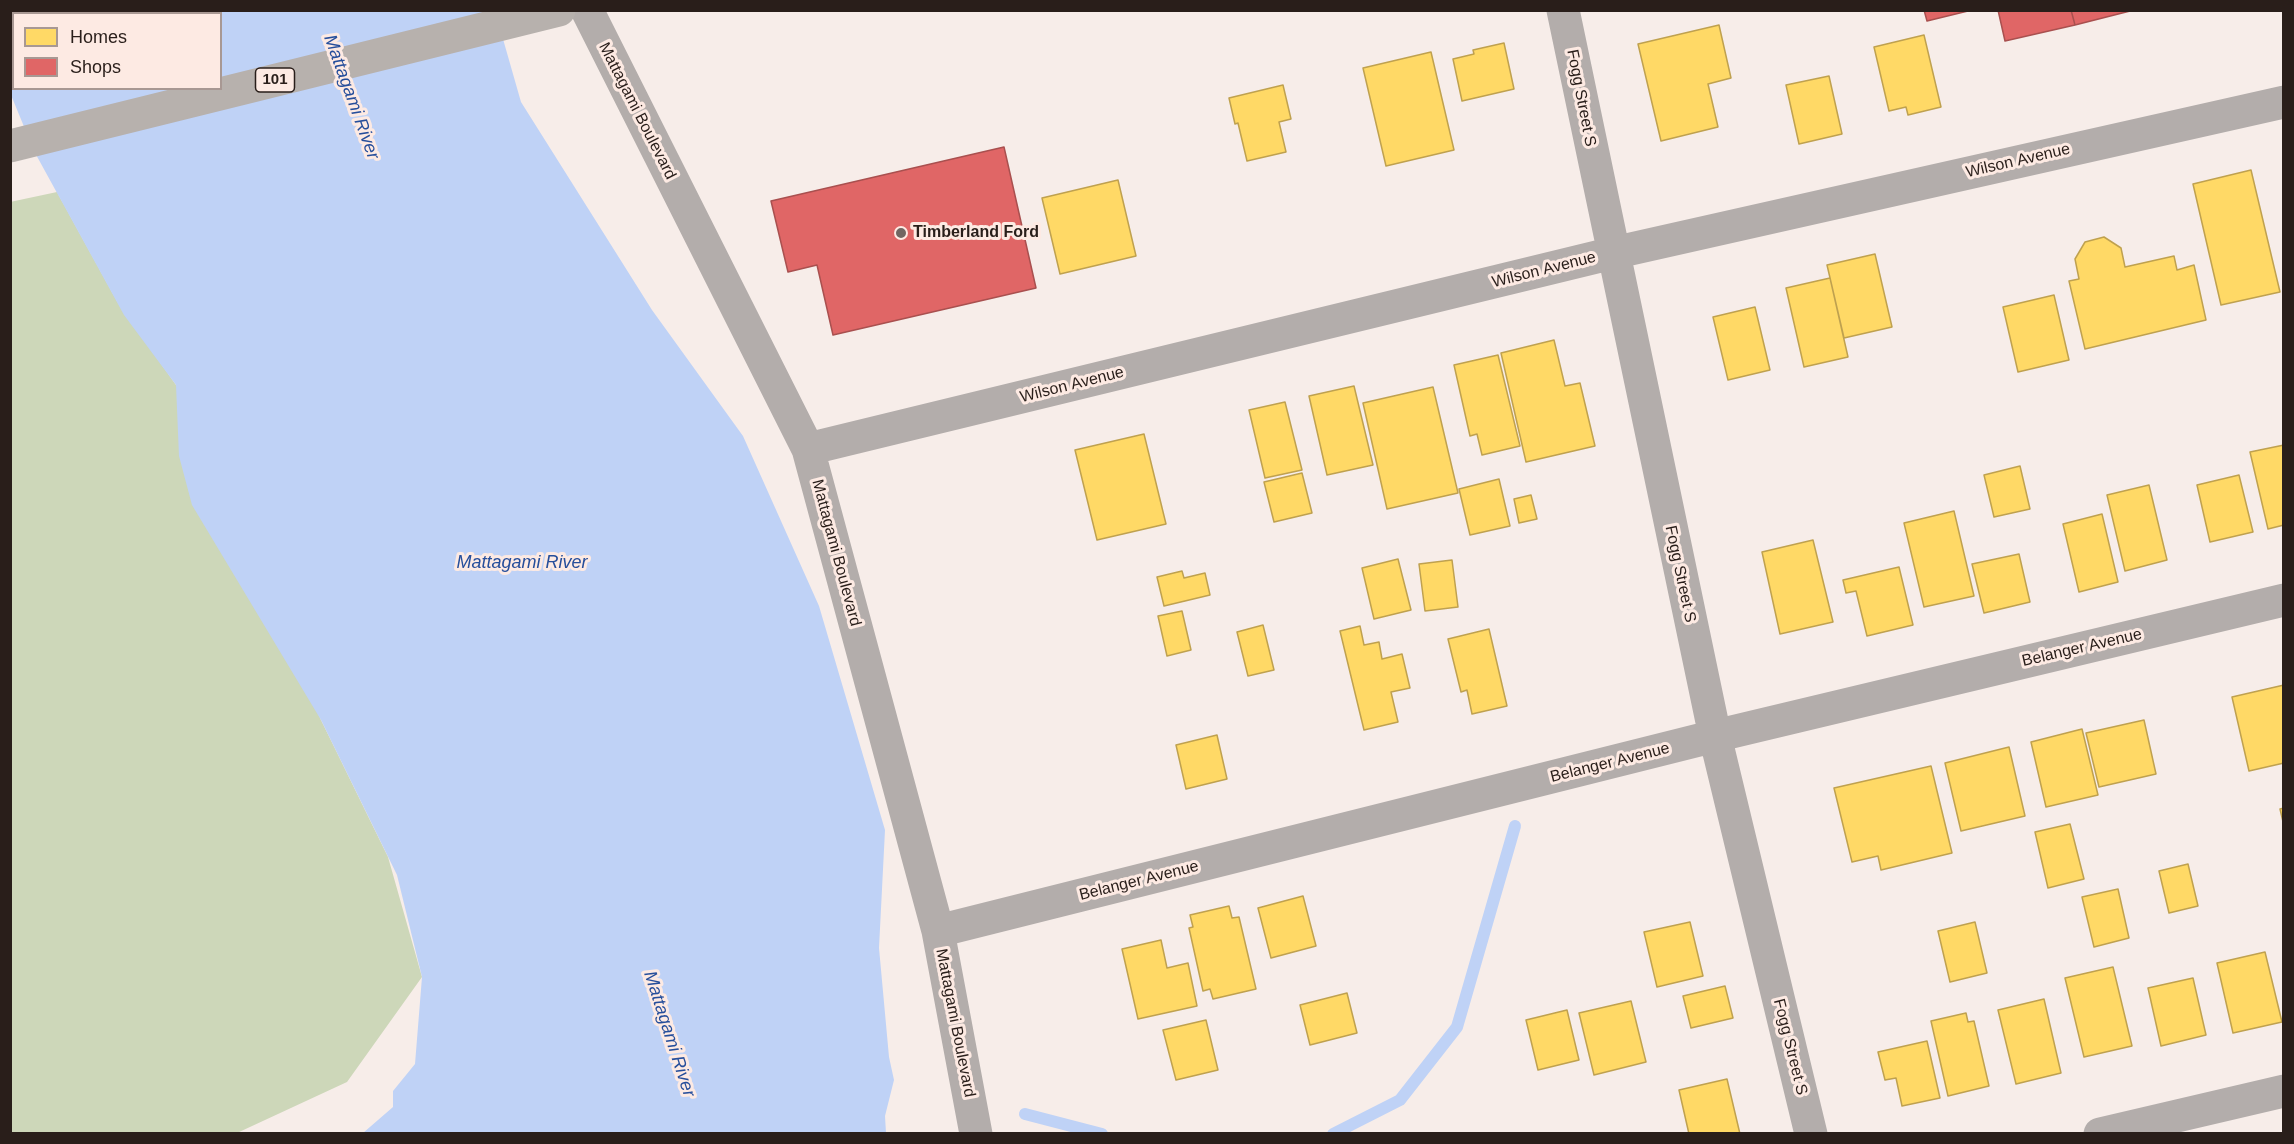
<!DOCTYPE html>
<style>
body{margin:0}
#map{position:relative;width:2294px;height:1144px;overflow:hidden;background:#f7ede9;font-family:Arial,sans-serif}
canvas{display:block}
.frame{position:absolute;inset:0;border:12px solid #291e1a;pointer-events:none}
.legend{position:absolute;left:12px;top:12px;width:210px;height:78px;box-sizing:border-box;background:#fdeae3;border:2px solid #a89893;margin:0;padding:8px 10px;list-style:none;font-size:18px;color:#291e1a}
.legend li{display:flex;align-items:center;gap:12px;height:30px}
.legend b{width:30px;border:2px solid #a89893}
</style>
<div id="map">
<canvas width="2294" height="1144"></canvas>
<div class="frame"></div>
<ul class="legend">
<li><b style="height:16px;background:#ffd966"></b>Homes</li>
<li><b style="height:16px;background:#e06666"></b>Shops</li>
</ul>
</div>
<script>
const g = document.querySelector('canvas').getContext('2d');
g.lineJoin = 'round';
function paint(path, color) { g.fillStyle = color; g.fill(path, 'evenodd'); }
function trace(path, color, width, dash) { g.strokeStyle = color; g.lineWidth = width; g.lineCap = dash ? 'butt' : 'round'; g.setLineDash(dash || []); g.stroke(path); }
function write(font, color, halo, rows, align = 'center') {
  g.font = font + ' Arial,sans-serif'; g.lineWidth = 6; g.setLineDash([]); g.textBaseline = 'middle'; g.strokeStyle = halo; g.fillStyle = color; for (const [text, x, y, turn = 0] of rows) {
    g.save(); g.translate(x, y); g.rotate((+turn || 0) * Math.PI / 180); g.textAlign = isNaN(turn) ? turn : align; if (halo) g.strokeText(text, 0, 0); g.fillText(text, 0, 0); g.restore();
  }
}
const green = new Path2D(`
 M57 192 117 301 176 385 321 720 388 857 422 977 347 1082 237 1133H11L10 202Z`);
const water = new Path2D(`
 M10 11H495L521 102 652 310 743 436 819 606 885 830 879 948 889 1057 894 1080 885 1116 886 1133H363L393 1107V1091L415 1064 422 977 397 875 321 720 192 505 179 456 176 385 124 315 34 151 11 95ZM14 14H220V88H14Z`);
const homes = new Path2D(`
 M1719 25 1731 78 1708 84 1718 127 1661 141 1638 44Z
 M1924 35 1941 107 1908 115 1906 107 1889 111 1874 47Z
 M1504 43 1514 89 1462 101 1453 59 1474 54 1473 50Z
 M1431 52 1454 150 1386 166 1363 68Z
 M1829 76 1842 134 1799 144 1786 85Z
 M1283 85 1291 119 1279 122 1286 152 1247 161 1238 123 1235 124 1229 98Z
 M2251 170 2280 292 2221 305 2193 184Z
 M1118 180 1136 256 1060 274 1042 198Z
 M2104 237 2121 248 2125 267 2174 256 2177 270 2194 265 2206 320 2085 349 2069 281 2079 279 2075 259 2085 242Z
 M1875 254 1892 327 1844 338 1827 265Z
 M1830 278 1848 357 1804 367 1786 288Z
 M2054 295 2069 360 2018 372 2003 307Z
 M1755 307 1770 370 1728 380 1713 317Z
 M1554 340 1565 386 1580 383 1595 446 1526 462 1501 353Z
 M1498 355 1520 446 1482 455 1477 434 1470 436 1454 365Z
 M1354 386 1373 465 1327 475 1309 396Z
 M1433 387 1458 493 1387 509 1363 403Z
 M1285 402 1302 470 1265 478 1249 410Z
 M1144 434 1166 524 1097 540 1075 450Z
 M2284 445V525L2268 529 2250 452Z
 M2020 466 2030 509 1994 517 1984 475Z
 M1302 473 1312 513 1274 522 1264 482Z
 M2239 475 2253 532 2210 542 2197 485Z
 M1499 479 1510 526 1470 535 1459 489Z
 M2149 485 2167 560 2125 571 2107 495Z
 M1531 495 1537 519 1519 523 1514 499Z
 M1954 511 1974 596 1924 607 1904 523Z
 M2102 514 2118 582 2079 592 2063 524Z
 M1813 540 1833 622 1780 634 1762 552Z
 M2019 554 2030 602 1984 613 1972 564Z
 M1398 559 1411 610 1374 619 1362 568Z
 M1452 560 1458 607 1425 611 1419 564Z
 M1899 567 1913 625 1867 636 1856 591 1846 593 1843 580Z
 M1182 571 1184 578 1205 573 1210 595 1164 606 1157 577Z
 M1182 611 1191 650 1167 656 1158 616Z
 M1263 625 1274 670 1248 676 1237 632Z
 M1360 626 1364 645 1379 642 1382 659 1402 654 1410 688 1391 692 1398 722 1364 730 1340 631Z
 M1489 629 1507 706 1472 714 1467 690 1461 692 1448 639Z
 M2284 685V763L2249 771 2232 697Z
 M2144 720 2156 774 2099 787 2086 733Z
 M2082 729 2098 795 2046 807 2031 742Z
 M1217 735 1227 779 1186 789 1176 745Z
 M2009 747 2025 816 1961 831 1945 763Z
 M1931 766 1952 853 1881 870 1878 856 1852 862 1834 788Z
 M2284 808V826L2280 809Z
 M2070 824 2084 879 2048 888 2035 832Z
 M2188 864 2198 906 2169 913 2159 871Z
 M2118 889 2129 938 2094 947 2082 897Z
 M1303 896 1316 946 1271 958 1258 908Z
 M1229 906 1232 918 1239 917 1256 989 1213 999 1210 989 1203 991 1189 928 1193 927 1190 915Z
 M1690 922 1703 976 1657 987 1644 932Z
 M1975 922 1987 973 1950 982 1938 931Z
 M1161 940 1167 968 1188 963 1197 1006 1138 1019 1122 949Z
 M2265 952 2282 1022 2233 1033 2217 963Z
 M2113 967 2132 1046 2084 1057 2065 978Z
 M2193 978 2206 1035 2161 1046 2148 988Z
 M1725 986 1733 1018 1691 1028 1683 996Z
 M1347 993 1357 1033 1310 1045 1300 1005Z
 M2044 999 2061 1073 2016 1084 1998 1010Z
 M1631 1001 1646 1062 1594 1075 1579 1013Z
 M1567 1010 1579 1060 1538 1070 1526 1020Z
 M1966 1013 1968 1022 1974 1021 1989 1086 1948 1096 1931 1021Z
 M1206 1020 1218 1070 1176 1080 1163 1030Z
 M1927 1041 1940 1098 1902 1106 1896 1078 1885 1080 1878 1052Z
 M1727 1079 1740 1134H1689L1679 1090Z`);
const shops = new Path2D(`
 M1924 10H1972L1927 21Z
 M1998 10H2071L2075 25 2005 41Z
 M2071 10H2134L2075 25Z
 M1004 147 1036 288 833 335 817 265 788 272 771 201Z`);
const stream = new Path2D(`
 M1025 1114 1102 1134
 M1333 1134 1400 1100 1457 1027 1515 826`);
const minor = new Path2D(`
 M587 10 808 449 938 931 976 1134
 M1563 10 1715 736 1811 1134
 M808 449 1613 253 2284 102
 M938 931 1715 736 2284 600
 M2100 1134 2284 1091`);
const primary = new Path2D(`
 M10 146 559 10`);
const markers = [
 [901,233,6,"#716662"]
];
const shields = [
 [275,80,39]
];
const shieldNames = [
 ["101",275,80]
];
const streetNames = [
 ["Fogg Street S",1581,98,79],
 ["Mattagami Boulevard",637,111,63],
 ["Wilson Avenue",2018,161,-13],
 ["Wilson Avenue",1544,270,-14],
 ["Wilson Avenue",1072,385,-14],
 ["Mattagami Boulevard",836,553,75],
 ["Fogg Street S",1680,574,78],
 ["Belanger Avenue",2082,648,-13],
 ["Belanger Avenue",1610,763,-14],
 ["Belanger Avenue",1139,881,-14],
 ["Mattagami Boulevard",955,1023,79],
 ["Fogg Street S",1790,1047,76]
];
const poiNames = [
 ["Timberland Ford",913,233]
];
const waterNames = [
 ["Mattagami River",351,97,70],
 ["Mattagami River",522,563],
 ["Mattagami River",669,1034,72]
];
paint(green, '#cdd7b9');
paint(water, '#bfd2f6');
paint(homes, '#ffd966');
trace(homes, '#bfa14f', 1.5);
paint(shops, '#e06666');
trace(shops, '#a9504f', 1.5);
trace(stream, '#bfd2f6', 12);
trace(minor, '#b3adab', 33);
trace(primary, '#b7b1ad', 33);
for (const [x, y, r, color] of markers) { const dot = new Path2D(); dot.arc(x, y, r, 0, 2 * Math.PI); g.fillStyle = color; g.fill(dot); trace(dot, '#fdeae3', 2); }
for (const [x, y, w] of shields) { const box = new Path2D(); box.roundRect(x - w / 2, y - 12, w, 24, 4.5); g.fillStyle = '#fdeae3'; g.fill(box); trace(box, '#291e1a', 1.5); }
write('bold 15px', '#291e1a', null, shieldNames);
write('16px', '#291e1a', '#fdeae3', streetNames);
write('bold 16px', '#291e1a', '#fdeae3', poiNames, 'left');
write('italic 18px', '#264e9b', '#fdeae3', waterNames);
</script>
